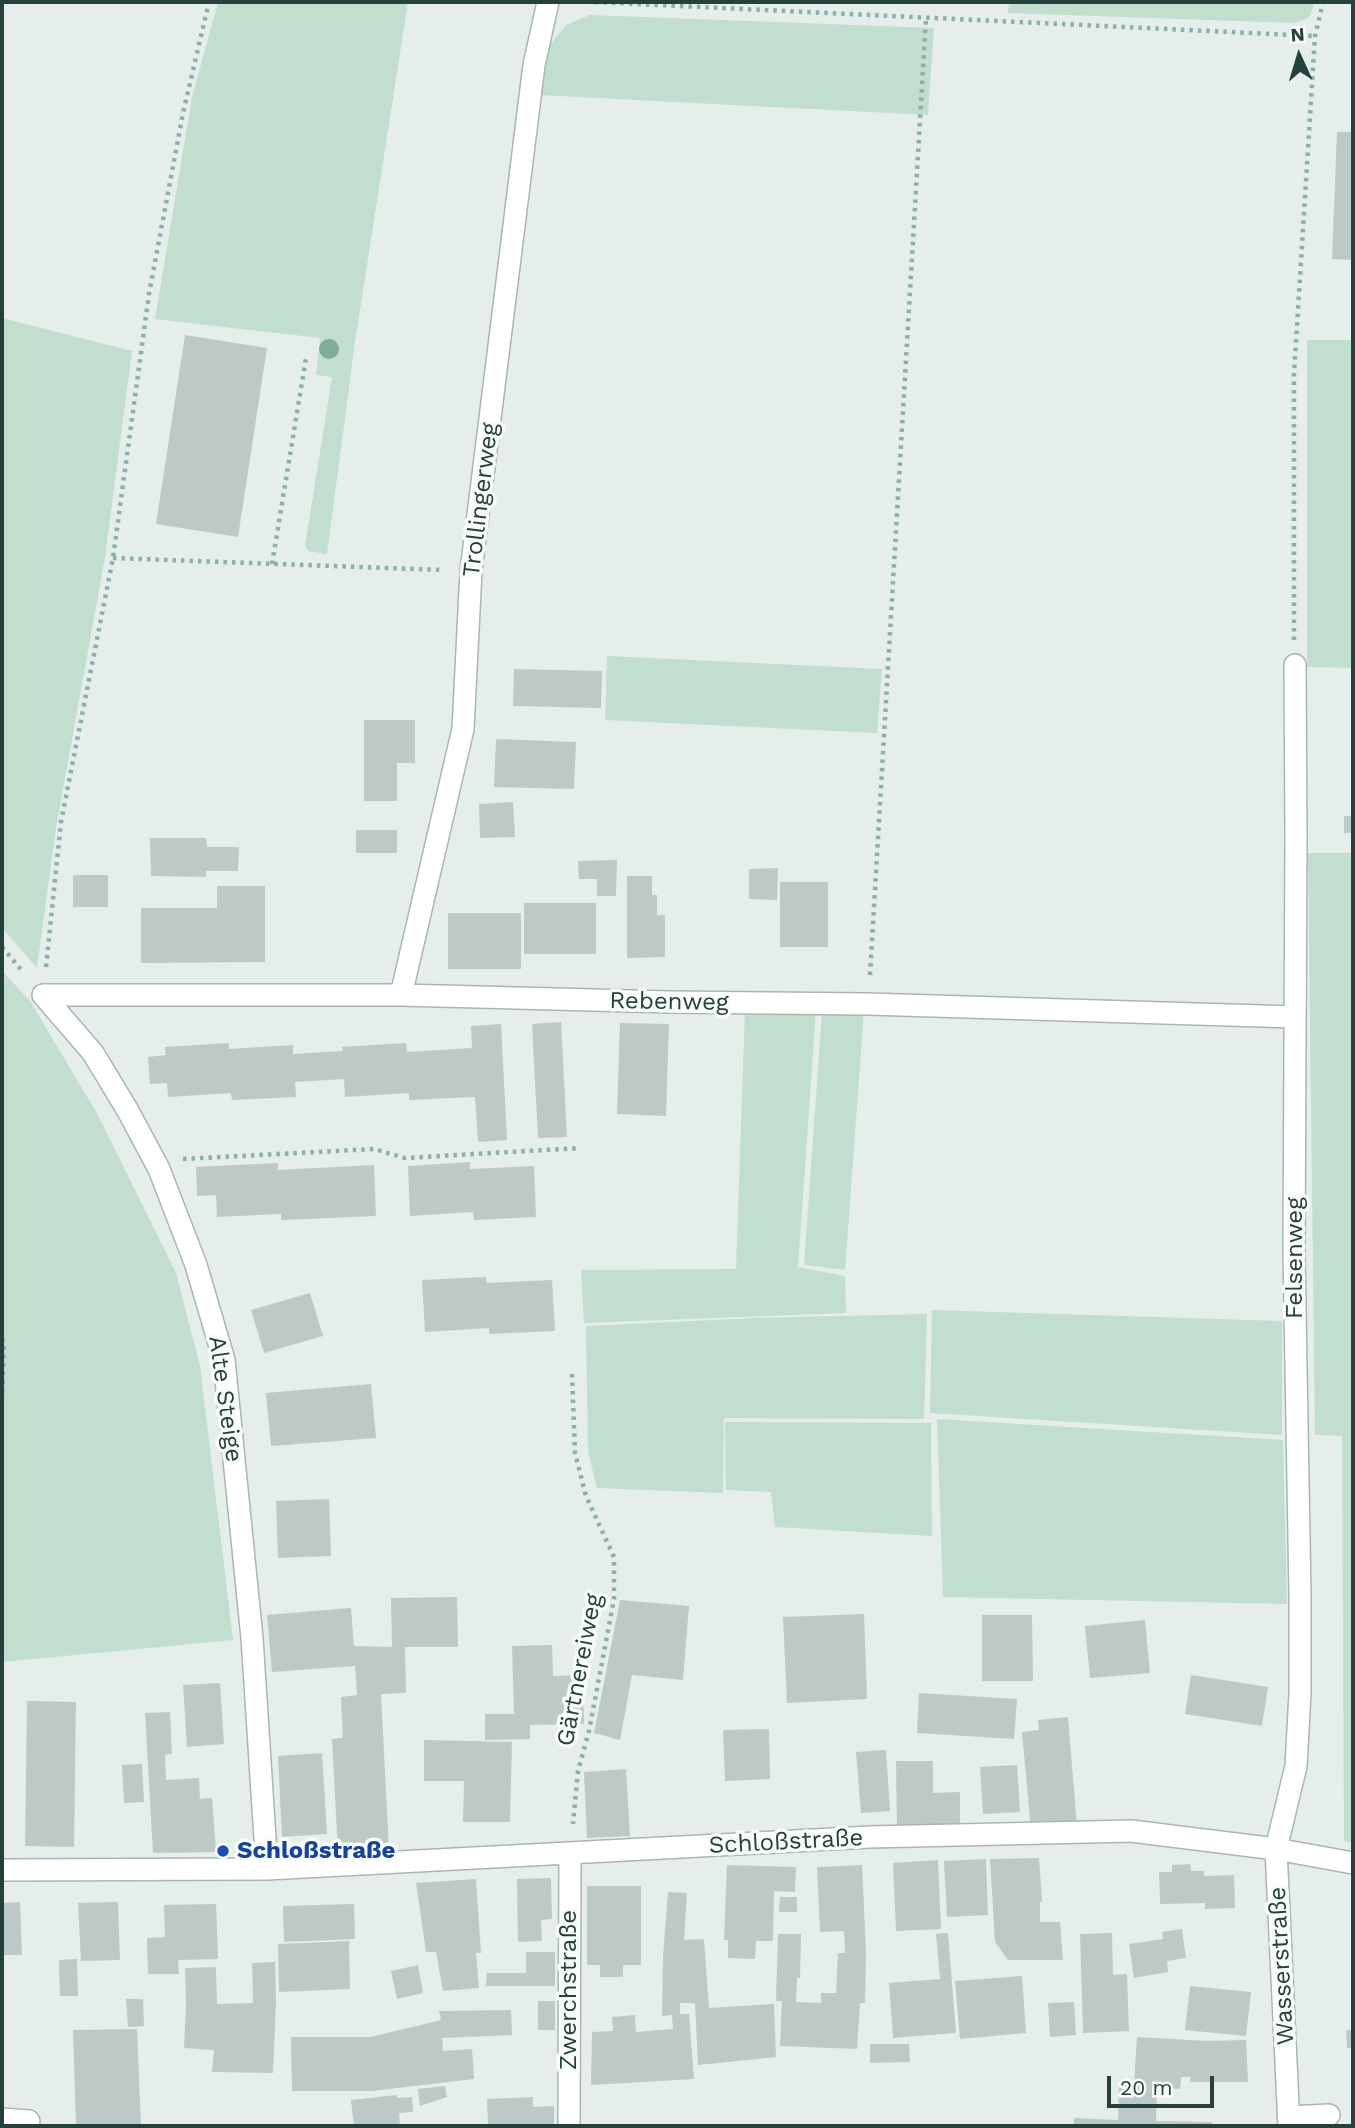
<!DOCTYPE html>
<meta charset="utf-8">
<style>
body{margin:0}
#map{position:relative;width:1355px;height:2128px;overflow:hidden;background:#e6eeec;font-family:"Work Sans",sans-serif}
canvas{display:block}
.frame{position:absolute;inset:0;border:4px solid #26403e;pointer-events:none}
.north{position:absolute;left:1264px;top:21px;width:70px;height:70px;-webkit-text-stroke:5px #f7fbfa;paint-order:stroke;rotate:356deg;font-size:19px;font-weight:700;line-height:28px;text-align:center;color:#26403e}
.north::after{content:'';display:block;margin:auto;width:24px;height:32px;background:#26403e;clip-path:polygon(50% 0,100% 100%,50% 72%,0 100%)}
.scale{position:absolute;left:1107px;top:2076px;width:107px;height:32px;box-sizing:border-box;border:4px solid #26403e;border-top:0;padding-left:9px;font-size:21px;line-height:24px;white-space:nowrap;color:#26403e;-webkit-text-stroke:5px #f7fbfa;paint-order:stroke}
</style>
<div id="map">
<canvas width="1355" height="2128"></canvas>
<div class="frame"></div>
<div class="north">N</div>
<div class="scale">20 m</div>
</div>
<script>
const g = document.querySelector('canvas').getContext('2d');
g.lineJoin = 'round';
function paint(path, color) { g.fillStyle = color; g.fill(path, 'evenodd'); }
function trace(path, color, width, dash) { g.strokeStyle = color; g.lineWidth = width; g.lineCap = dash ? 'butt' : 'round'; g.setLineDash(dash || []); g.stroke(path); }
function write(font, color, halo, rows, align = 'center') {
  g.font = font + ' "Work Sans",sans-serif'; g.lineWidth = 7; g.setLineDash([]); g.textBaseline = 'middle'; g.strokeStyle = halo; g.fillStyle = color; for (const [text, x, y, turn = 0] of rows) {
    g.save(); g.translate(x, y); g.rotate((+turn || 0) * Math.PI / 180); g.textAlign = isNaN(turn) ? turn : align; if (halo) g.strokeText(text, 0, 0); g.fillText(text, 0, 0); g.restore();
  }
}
const green = new Path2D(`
 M218 2H408L355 342 327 554 308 551 305 546 332 377 316 375 320 338 155 319 192 97Z
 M1009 2H1314L1310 17 1295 23 1008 13Z
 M590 15 934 28 928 115 539 95 545 51 566 25Z
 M2 318 132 351 105 557 56 828 37 968 2 928Z
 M1307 340H1353V668L1307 667Z
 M607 656 882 669 877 733 605 720Z
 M1308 853H1353V1843L1344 1841 1342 1436 1315 1435Z
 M2 971 30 1001 98 1115 176 1273 200 1366 233 1640 2 1662Z
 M745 1010H816L798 1267 845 1276 846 1313 584 1323 581 1270 736 1269Z
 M822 1011H864L845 1270 804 1265Z
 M932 1310 1282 1321V1435L930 1413Z
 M927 1314 924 1419 724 1418 723 1493 597 1488 588 1452 586 1326 756 1318Z
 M937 1419 1283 1440 1287 1604 943 1597Z
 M725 1422 931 1423 932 1536 775 1527 771 1492 726 1490Z`);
const building = new Path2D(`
 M1337 132H1353V260L1332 259Z
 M185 335 267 348 238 537 156 524Z
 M514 669 602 671 601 708 513 706Z
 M364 720H415V763H397V801H364Z
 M496 739 576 742 574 789 494 787Z
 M513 802 515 837 480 838 479 804Z
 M1344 816H1353V833H1344Z
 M356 830H397V853H356Z
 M150 838H206L207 847H239L238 871H206V877L151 876Z
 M617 860 616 896H597V879H579L578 861Z
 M778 868 777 900 749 899V869Z
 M73 875H108V907H73Z
 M627 876H652V895H657V915H665V957L627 958Z
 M780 882H828V947H780Z
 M217 886H265V962L141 963V908H217Z
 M524 903H596V954H524Z
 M448 913H521V969H448Z
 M561 1022 567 1137 538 1138 532 1024Z
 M620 1023 669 1024 666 1116 617 1114Z
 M501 1024 507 1140 478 1142 475 1097 409 1100V1093L345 1097 344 1079 295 1082 296 1097 232 1100 231 1093 168 1097 167 1083 150 1084 148 1057 166 1055 165 1047 229 1043V1049L293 1045V1054L343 1051 342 1047 406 1043 407 1052 472 1048 471 1026Z
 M470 1162V1169L534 1166 536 1217 474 1220 473 1212 410 1216 408 1166Z
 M278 1163V1170L374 1165 376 1216 281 1220V1214L217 1217 216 1195 197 1196 196 1167Z
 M486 1277 487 1283 552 1280 555 1331 489 1334V1328L425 1332 422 1280Z
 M310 1293 323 1336 264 1353 251 1310Z
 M371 1384 376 1438 271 1446 266 1393Z
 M329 1499 331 1556 278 1558 276 1501Z
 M457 1597 458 1647H405L406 1693 381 1694 389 1850 338 1852 332 1739 343 1738 341 1697 357 1695 355 1666 272 1672 267 1615 351 1608 354 1646 392 1647 391 1598Z
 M620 1600 689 1606 683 1680 632 1675 620 1740 594 1733Z
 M864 1614 867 1699 787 1703 783 1617Z
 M982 1615H1032L1033 1681H982Z
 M1145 1620 1150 1673 1090 1678 1085 1626Z
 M552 1645 553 1676 583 1675 584 1724 530 1725V1739L485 1740V1714H514L512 1646Z
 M1191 1675 1268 1687 1262 1726 1185 1714Z
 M220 1683 224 1744 187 1747 183 1685Z
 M919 1693 1017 1699 1014 1739 917 1733Z
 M27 1701 76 1702 74 1847 25 1846Z
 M170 1712 172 1754 165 1755 166 1780 199 1778 200 1799 212 1798 216 1852 153 1853 145 1713Z
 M1068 1717 1077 1826 1031 1830 1022 1732 1039 1730 1038 1720Z
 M769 1729 770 1779 725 1781 723 1730Z
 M424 1740 512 1742 510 1822H463L464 1781H424Z
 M886 1750 890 1811 861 1813 856 1752Z
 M322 1753 327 1834 282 1837 278 1756Z
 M896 1761H933V1793L960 1792V1828L897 1829Z
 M142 1764 144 1802 124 1803 122 1765Z
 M1017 1765 1020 1812 983 1814 980 1767Z
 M626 1769 630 1836 587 1838 584 1772Z
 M1039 1858 1042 1902H1040V1922H1060L1063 1960H1008L995 1942 990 1859Z
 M986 1859 988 1915 947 1917 944 1861Z
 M938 1860 941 1929 896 1931 893 1863Z
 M1190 1864 1191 1871H1204V1876L1234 1875 1235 1908 1205 1909V1903L1160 1904 1159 1872H1172V1865Z
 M727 1865 796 1867 795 1892 774 1891 773 1941H756L755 1959 728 1958V1940H724Z
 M862 1865 866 1952 865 2003H860L857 2049 780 2046 782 2001H776L778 1934H801L800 1978H797L796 2002 821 2003V1993H836L838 1953H845L844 1931 820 1932 817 1867Z
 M551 1878 552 1919 541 1920 542 1941 518 1942 517 1879Z
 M476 1879 481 1953H476L479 1988 443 1991 436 1952H426L416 1883Z
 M587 1886H641V1965H623V1977H600V1965H587Z
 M668 1892 687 1893 684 1940 704 1939 709 2008 774 2004 776 2057 698 2065 695 2003H680V2014H689L694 2079 591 2085 592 2032 613 2031 612 2017 635 2015 636 2032 673 2029 672 2015 662 2016 663 1957Z
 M780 1897H797V1912H779Z
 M20 1902 22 1955H2V1903Z
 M118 1902 120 1960 81 1961 78 1903Z
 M216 1904 218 1959 178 1960 179 1974H148L147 1938 165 1937 164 1905Z
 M354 1904 355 1939 284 1942 283 1906Z
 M1182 1929 1186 1958 1167 1961 1168 1972 1134 1978 1129 1944 1163 1939 1162 1932Z
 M948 1933 956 2033 893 2038 889 1983 940 1979 936 1934Z
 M1112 1933 1113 1975 1127 1974 1129 2031 1083 2033 1080 1934Z
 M349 1941 350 1989 279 1992 278 1944Z
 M526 1952H555V1986H486L487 1973H526Z
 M77 1959 78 1996H60L59 1960Z
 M275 1962 276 2002 273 2073 212 2072 214 2050 184 2048 186 2005 185 1968 216 1967 217 2004 253 2003 252 1963Z
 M418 1965 423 1993 397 1999 391 1971Z
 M1022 1976 1026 2033 960 2039 955 1981Z
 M1190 1986 1251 1992 1246 2036 1185 2030Z
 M126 1999H143L144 2026 128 2027Z
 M538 2001H555V2030H538Z
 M1074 2002 1076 2035 1050 2037 1048 2003Z
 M511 2010 512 2035 442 2038 443 2051 472 2049 474 2079 372 2091H292L291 2037H371L441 2020 439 2011Z
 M137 2029 141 2126H76L73 2030Z
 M1346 2030H1353V2048H1347Z
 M1137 2037 1208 2041 1246 2040 1248 2082H1190L1191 2077H1181L1180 2089 1157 2087 1156 2121 1212 2122 1211 2126H1074V2118L1118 2120 1119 2085H1134Z
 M870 2044H909L910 2062 870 2063Z
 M445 2086 447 2097 420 2106 418 2089Z
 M397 2095V2098L412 2097 413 2112 399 2113 400 2126H354L351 2100Z
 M533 2097V2107L554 2106V2126H488L487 2099Z`);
const path = new Path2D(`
 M595 2 1315 36
 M113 558 443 570
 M272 564 306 358
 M1294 640V374L1315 36 1323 2
 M2 947 24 973
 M46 967 61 822 113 558 149 294 183 113 209 2
 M870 975 926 18
 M183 1159 374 1149 405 1158 580 1148
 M2 1338 4 1344 2 1402
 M572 1374 575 1453 586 1496 614 1557V1599L589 1731 578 1771 573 1824`);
const minor = new Path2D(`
 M43 995H401L670 1002 868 1004 1295 1017
 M43 995 93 1053 128 1111 159 1169 196 1265 224 1360 252 1638 267 1869
 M401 995 463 729 471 571 534 65 548 2
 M2 1870 267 1869 870 1837 1131 1831 1276 1849 1353 1863
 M1288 2117 1329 2115
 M2 2119 29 2121
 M569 2126 570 1854
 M1289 2126 1276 1849 1296 1766 1300 1693V1596L1294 1251 1296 836 1295 665`);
const trees = [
 [329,349]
];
const markers = [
 [223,1851,7,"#1a4fb4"]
];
const streetNames = [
 ["Trollingerweg",481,500,-83],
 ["Rebenweg",669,1002,1],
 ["Felsenweg",1295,1258,-90],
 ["Alte Steige",225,1399,82],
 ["Gärtnereiweg",580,1670,-79],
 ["Schloßstraße",786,1842,-3],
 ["Wasserstraße",1282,1966,-93],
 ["Zwerchstraße",569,1990,-90]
];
const transitNames = [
 ["Schloßstraße",237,1851]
];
paint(green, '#c1dece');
paint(building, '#bcc9c6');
trace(minor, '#a9b6b4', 24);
trace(path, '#89b0ab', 4.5, [3.5, 5]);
trace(minor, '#fff', 21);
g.fillStyle = '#83ab9b';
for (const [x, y] of trees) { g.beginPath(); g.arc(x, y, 10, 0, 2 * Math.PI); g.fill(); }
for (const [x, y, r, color] of markers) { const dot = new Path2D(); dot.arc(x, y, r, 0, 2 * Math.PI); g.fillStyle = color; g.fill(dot); trace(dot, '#f7fbfa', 2.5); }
write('24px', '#26403e', '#f7fbfa', streetNames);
write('bold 24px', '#164399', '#f7fbfa', transitNames, 'left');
</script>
